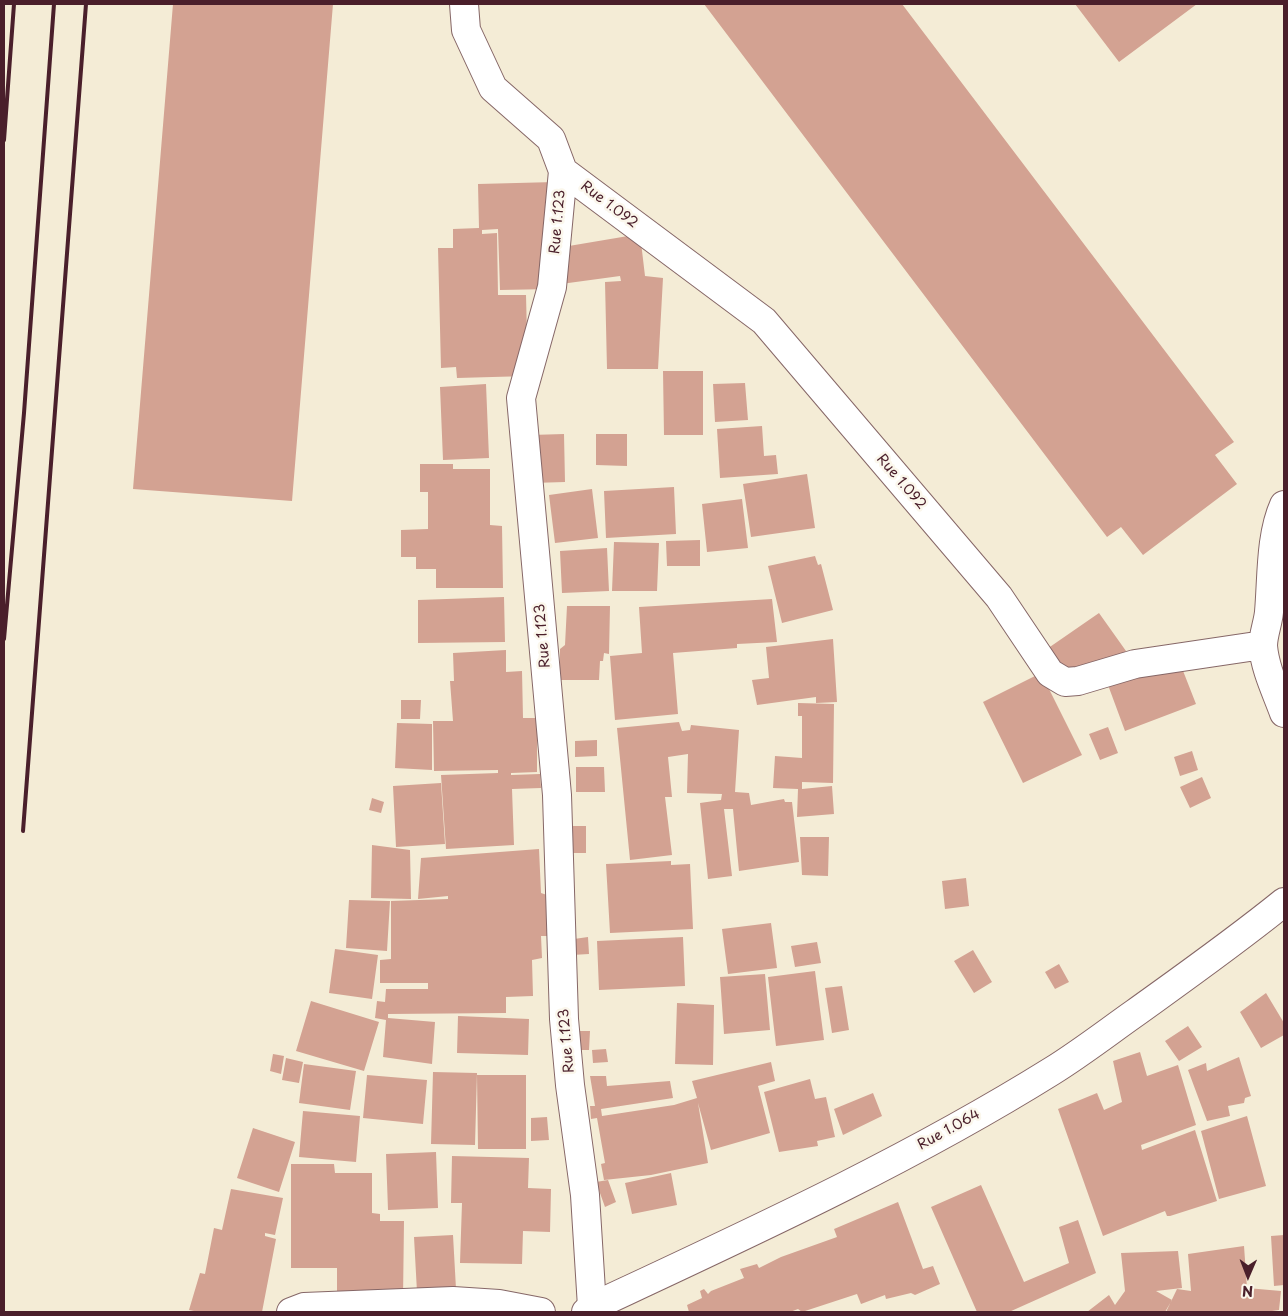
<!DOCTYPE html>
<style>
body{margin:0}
#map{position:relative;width:1288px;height:1316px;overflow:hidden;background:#f4ecd6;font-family:"Playpen Sans",sans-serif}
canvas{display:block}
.frame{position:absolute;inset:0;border:5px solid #4a1f2b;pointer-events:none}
.north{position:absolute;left:1223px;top:1251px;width:50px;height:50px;-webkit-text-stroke:4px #fbf7ec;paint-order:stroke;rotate:181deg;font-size:14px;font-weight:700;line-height:20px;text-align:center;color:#4a1f2b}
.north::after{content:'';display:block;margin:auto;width:18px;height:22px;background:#4a1f2b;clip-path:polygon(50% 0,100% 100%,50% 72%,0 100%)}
</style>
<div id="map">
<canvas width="1288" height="1316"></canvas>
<div class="frame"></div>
<div class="north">N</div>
</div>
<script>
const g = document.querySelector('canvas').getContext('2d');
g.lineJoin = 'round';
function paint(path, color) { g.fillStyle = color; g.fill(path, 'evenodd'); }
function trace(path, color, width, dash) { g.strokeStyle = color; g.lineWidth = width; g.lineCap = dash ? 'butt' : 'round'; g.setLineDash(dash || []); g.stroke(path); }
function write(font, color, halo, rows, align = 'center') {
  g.font = font + ' "Playpen Sans",sans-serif'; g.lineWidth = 5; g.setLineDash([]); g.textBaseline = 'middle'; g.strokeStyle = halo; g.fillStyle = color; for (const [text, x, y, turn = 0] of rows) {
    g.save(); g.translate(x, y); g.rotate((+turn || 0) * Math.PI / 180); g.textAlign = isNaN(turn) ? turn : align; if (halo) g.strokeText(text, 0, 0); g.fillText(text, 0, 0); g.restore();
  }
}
const building = new Path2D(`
 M173 4H333L292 501 133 489Z
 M704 4H902L1234 442 1215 455 1237 484 1143 555 1121 527 1107 537Z
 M1075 4H1197L1119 62Z
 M555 182 551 289 500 290 498 229 482 230V234L497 233 498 295H526L528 376 457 378 456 367 441 368 438 248H453V229L479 228 478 184Z
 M640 234 645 276 663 278 658 369H607L605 282 621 281 620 276 561 284 557 248Z
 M663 371H703V435H664Z
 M745 383 748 420 715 422 713 384Z
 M486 384 489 458 443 460 440 387Z
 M762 426 764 456 776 455 778 474 720 478 717 429Z
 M564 434 565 482 532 483 531 435Z
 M596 434H627V466L596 465Z
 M420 464H453V469H490V525L502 526 503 588H436V569H416V557H401V530L428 529V492H420Z
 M807 474 815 528 751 537 743 484Z
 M674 487 676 534 606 538 604 491Z
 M592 489 598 538 555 543 549 495Z
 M742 499 748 548 707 552 702 504Z
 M700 540V566H667L666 541Z
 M614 542 659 543 657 591H612Z
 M607 548 609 591 562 593 560 551Z
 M815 556 818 565 821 564 833 610 782 623 768 566Z
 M504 597 505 642 418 643V600Z
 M772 599 777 642 737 644V648L673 653 678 714 615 720 610 656 642 653 639 607Z
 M567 606H610L609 654 604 653 603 661H600L599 680H560V649L565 645Z
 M1099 613 1126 651 1070 689 1044 651Z
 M833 639 837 702 816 703V697L757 705 752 680 769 678 766 647Z
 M506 650V672L522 671 523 718H537V772L511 773V775L540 774 541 788 512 789 514 845 446 849 441 775 498 773V770L434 771 433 721H453L450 681H454L453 653Z
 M1178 658 1196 704 1125 731 1108 685Z
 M1041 673 1082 755 1023 783 983 702Z
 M401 700H421L420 719H401Z
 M798 703 834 704 833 783 802 782V789L832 786 834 814 797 817 798 789 773 788 775 756 802 758V716H798Z
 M679 722 682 731 690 730 691 725 739 730 735 792 749 793 751 805 784 799 785 802H792L799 862 739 871 733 809H724L732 876 708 879 700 803 721 800 722 794 687 793 688 754 668 757 672 797H665L672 855 630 860 617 728Z
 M397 723 432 724V770L395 768Z
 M1108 727 1118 753 1100 760 1089 734Z
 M597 740V756L575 757V741Z
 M1192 751 1198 770 1180 776 1174 757Z
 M576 767H604L605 792H576Z
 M1202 777 1211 798 1190 808 1180 787Z
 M441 783 445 844 396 847 393 786Z
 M372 798 384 802 381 813 369 810Z
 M566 826H586V853H566Z
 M800 837H829L828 876 802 875Z
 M372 845 410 850 411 899 371 898Z
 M539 849 541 893 550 896 551 936H541L542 958 532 960 533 996 506 997V1013L388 1014V1018L435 1022 432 1064 383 1057 386 1020 375 1018 377 1001 385 1002 386 989H428V983H380V960L391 959V901L448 899V896L418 899 421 858Z
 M671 861V865L690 864 693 929 610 933 606 864Z
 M966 878 969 906 945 909 942 881Z
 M349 900 390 901 387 951 346 948Z
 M771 923 777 968 728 974 722 929Z
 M588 937 589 954 572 955 574 939Z
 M683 937 685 986 599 990 597 941Z
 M817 942 821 963 795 967 791 946Z
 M335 949 378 955 372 999 329 993Z
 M973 950 992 982 974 993 954 961Z
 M1059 964 1069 982 1055 989 1045 972Z
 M815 971 824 1040 776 1046 768 977Z
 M765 974 770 1030 724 1034 720 977Z
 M842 986 849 1030 832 1033 825 988Z
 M1266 993 1284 1023V1035L1261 1048 1240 1012Z
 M311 1001 379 1022 364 1071 296 1051Z
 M677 1003 714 1005 713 1065 675 1064Z
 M458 1016 529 1019 528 1055 457 1053Z
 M1188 1026 1202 1047 1179 1061 1165 1041Z
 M571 1031H590L589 1050H571Z
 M606 1049 608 1062 593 1063 592 1050Z
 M1140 1052 1147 1076 1178 1065 1196 1125 1141 1145 1142 1150 1195 1130 1217 1201 1170 1216H1167L1165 1211 1103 1236 1058 1109 1097 1093 1104 1110 1122 1102 1113 1061Z
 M273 1054 284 1056 281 1074 270 1071Z
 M1239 1057 1251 1096 1245 1098 1244 1103 1228 1106 1230 1116 1207 1121 1188 1070 1206 1063 1207 1071Z
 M286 1058 303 1062 299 1083 282 1080Z
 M771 1062 775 1081 758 1086 770 1133 711 1150 698 1103 708 1163 651 1175 604 1180 601 1164 605 1163 597 1118 591 1119 590 1106H595L590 1076H606L607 1086 670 1081 673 1098 601 1109 602 1116 674 1105 697 1098 692 1081Z
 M304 1064 356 1071 350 1110 299 1103Z
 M433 1072 477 1073 475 1145 431 1144Z
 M367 1075 427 1080 423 1124 363 1118Z
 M477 1075H526V1149H478Z
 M810 1079 815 1099 826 1097 835 1137 817 1141 818 1146 779 1152 764 1092Z
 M873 1093 882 1116 843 1135 834 1109Z
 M303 1111 360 1116 356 1162 299 1157Z
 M1247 1116 1266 1186 1219 1199 1201 1131Z
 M547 1117 549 1140 531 1141V1118Z
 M253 1128 295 1142 279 1192 237 1178Z
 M436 1152 438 1208 388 1210 386 1154Z
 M452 1156 529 1158 528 1188 551 1189 550 1232 523 1231 522 1264 460 1263 462 1203H451Z
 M291 1164H334L335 1173H372V1213L380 1214V1221H404L403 1299 337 1298V1268H291Z
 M671 1173 677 1205 632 1214 625 1183Z
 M608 1180 616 1202 605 1207 596 1182Z
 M981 1185 1024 1282 1069 1263 1059 1227 1078 1220 1096 1273 1009 1312H977L931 1207Z
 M231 1189 283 1198 275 1235 265 1233V1236L276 1239 262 1312H199L189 1310 200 1273 205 1274 214 1228 222 1230Z
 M898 1202 923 1269 933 1266 940 1284 915 1295 911 1293 886 1299 885 1295 861 1304 857 1294 802 1312 798 1309 790 1312H689L687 1305 702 1298 700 1291 704 1289 708 1294 711 1291 744 1278 740 1269 757 1264 759 1268 781 1257 837 1237 834 1229Z
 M453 1235 456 1289 417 1292 414 1237Z
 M1284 1235V1285L1274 1286 1271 1236Z
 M1244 1246 1247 1288 1281 1291 1279 1310 1265 1312H1166L1177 1289 1191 1291 1188 1254Z
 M1178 1251 1182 1288 1156 1291 1172 1300 1165 1312H1087L1109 1295 1115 1305 1125 1291 1121 1253Z`);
const minor = new Path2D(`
 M464 4 466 30 493 88 551 139 563 171 552 287 521 398 557 795 564 1019 570 1085 585 1195 592 1307
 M563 171 764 321 999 597 1050 673 1065 682 1078 681 1135 664 1263 645
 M1284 505C1270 536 1272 578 1269 612 1268 623 1263 635 1263 646 1265 669 1276 691 1284 713
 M291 1312 304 1307 453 1301 499 1304 541 1312`);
const major = new Path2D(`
 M586 1312 592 1307C748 1234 906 1162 1052 1071 1081 1053 1108 1032 1135 1013 1185 977 1236 941 1284 902`);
const rail = new Path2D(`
 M4 140 14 4
 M4 639 24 413 54 4
 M23 831 86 4`);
const streetNames = [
 ["Rue 1.092",609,205,37],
 ["Rue 1.123",558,222,-85],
 ["Rue 1.092",901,482,49],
 ["Rue 1.123",543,636,-95],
 ["Rue 1.123",567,1041,-95],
 ["Rue 1.064",949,1130,-29]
];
paint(building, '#d3a292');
trace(minor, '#866767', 30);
trace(major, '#866767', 30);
trace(minor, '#fff', 28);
trace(major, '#fff', 28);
trace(rail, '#4a1f2b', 4);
write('14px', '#4a1f2b', '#fbf7ec', streetNames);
</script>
